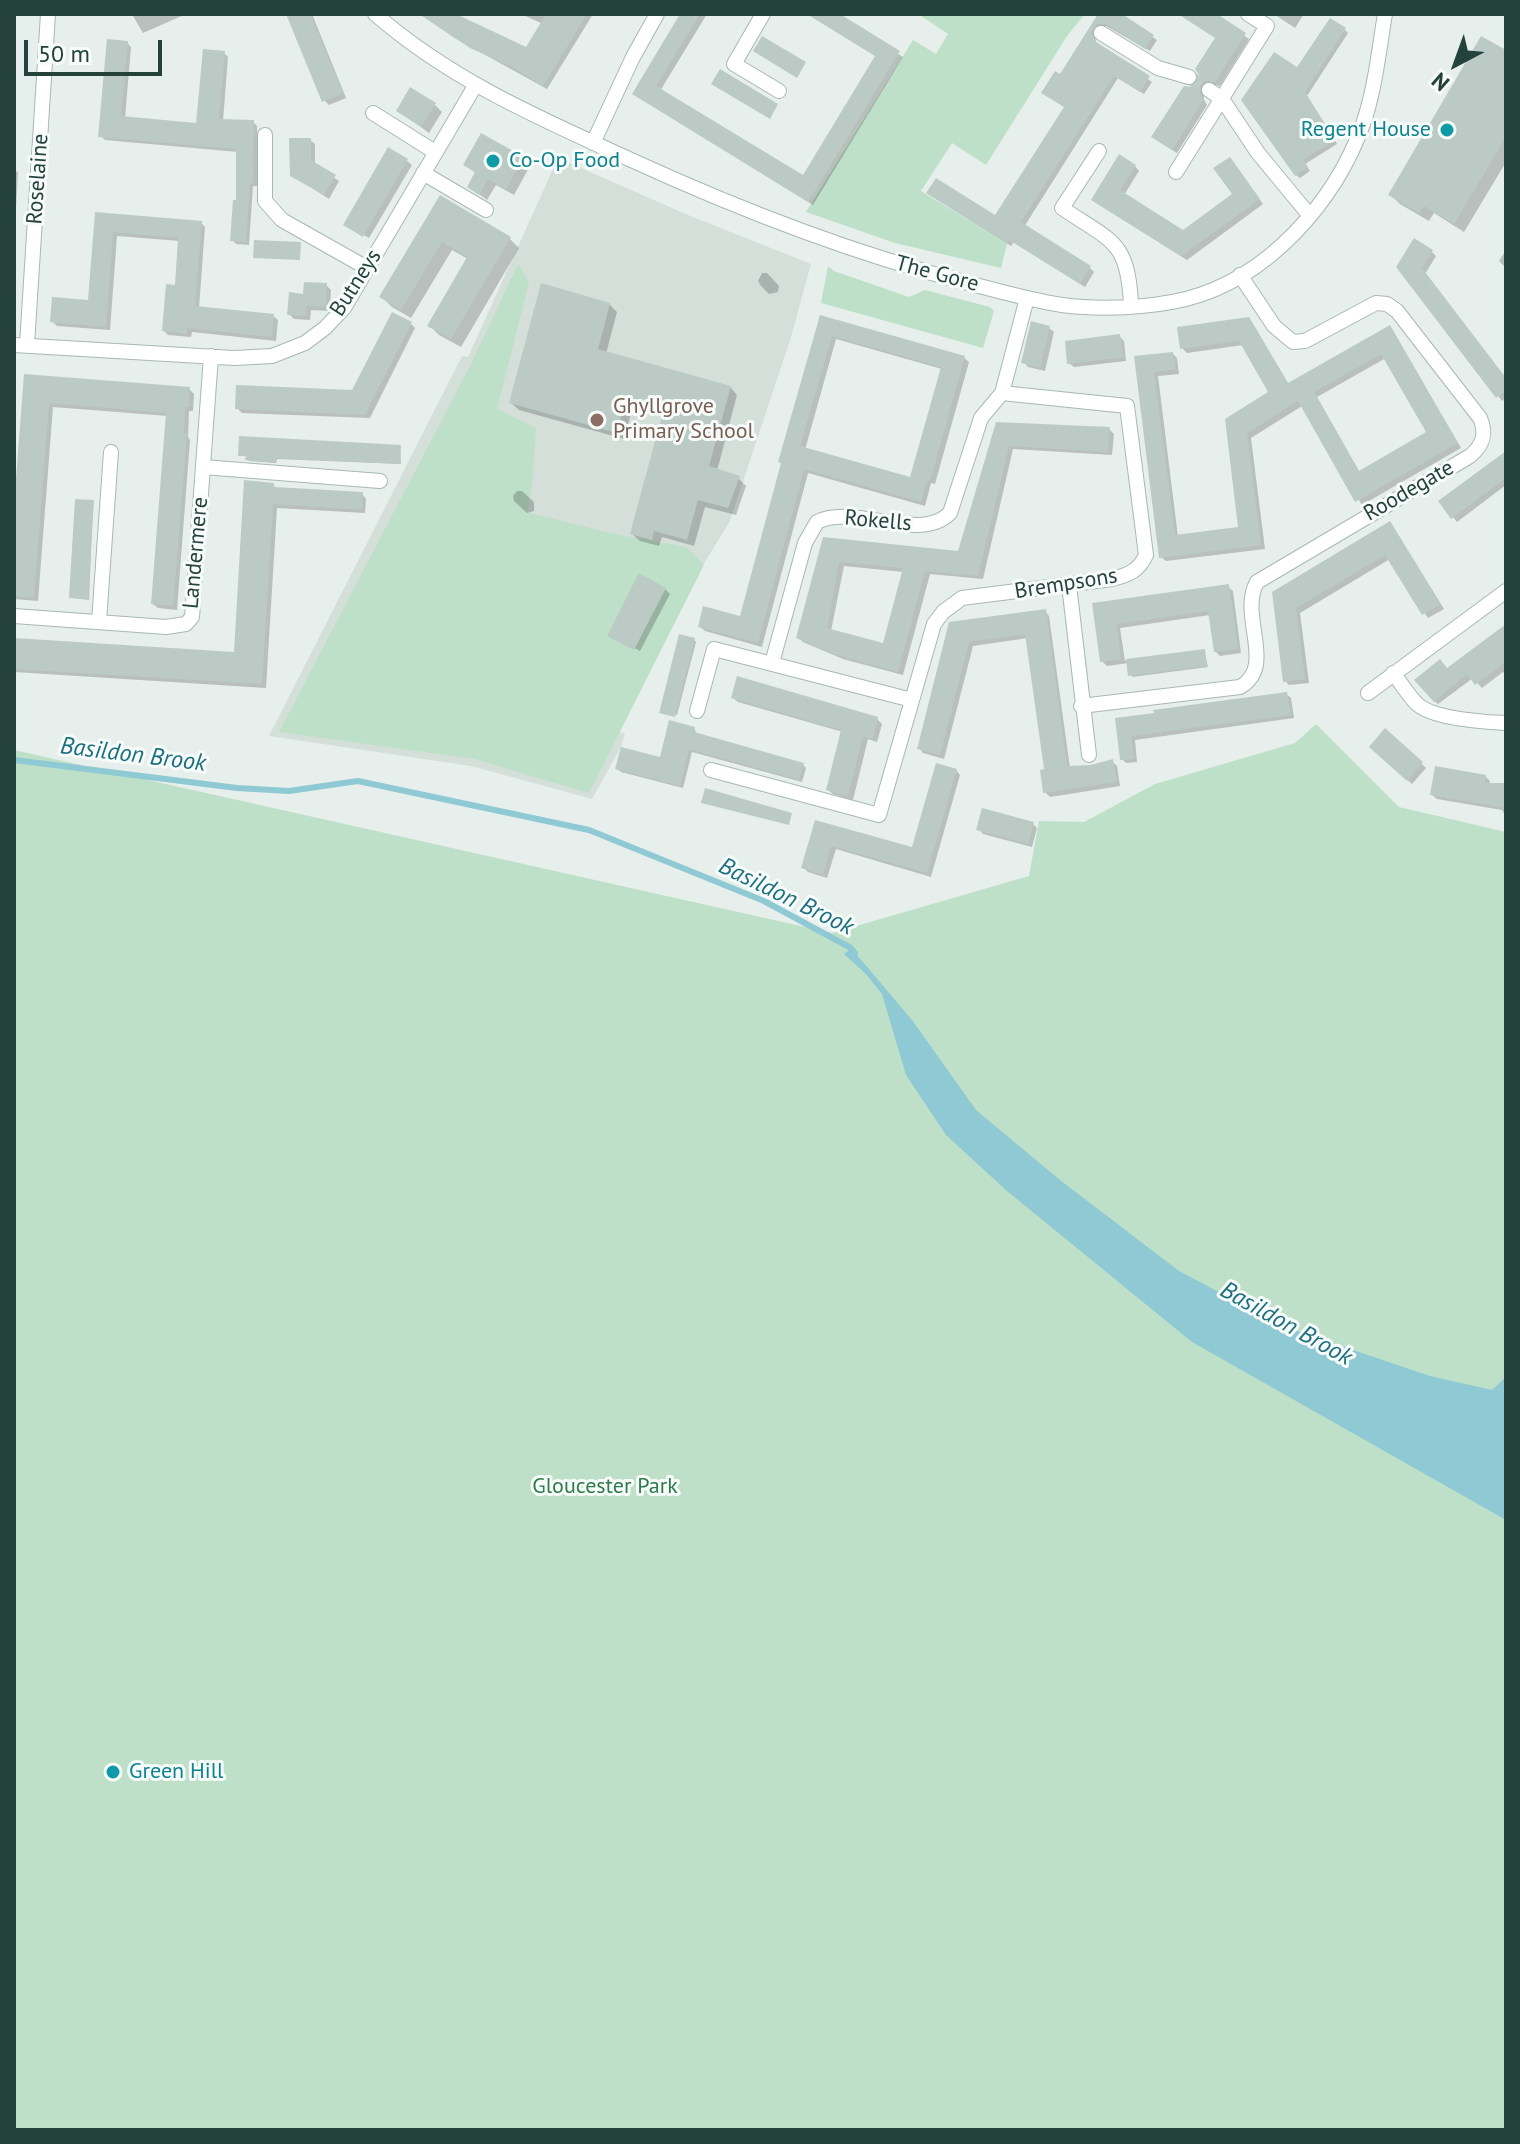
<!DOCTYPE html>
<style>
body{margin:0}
#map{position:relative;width:1520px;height:2144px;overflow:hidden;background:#e6efeb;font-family:"PT Sans",sans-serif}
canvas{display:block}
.frame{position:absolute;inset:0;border:16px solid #24423a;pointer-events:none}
.north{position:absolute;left:1416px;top:24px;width:80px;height:80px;-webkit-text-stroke:6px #f7fbf9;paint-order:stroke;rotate:221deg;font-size:22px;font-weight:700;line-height:32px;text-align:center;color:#24423a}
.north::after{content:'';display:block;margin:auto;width:28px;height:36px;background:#24423a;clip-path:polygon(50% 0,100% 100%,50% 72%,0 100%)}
.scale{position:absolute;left:24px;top:40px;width:138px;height:36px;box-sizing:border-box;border:4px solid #24423a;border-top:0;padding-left:10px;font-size:24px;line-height:28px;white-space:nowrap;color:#24423a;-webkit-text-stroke:6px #f7fbf9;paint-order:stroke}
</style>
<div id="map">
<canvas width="1520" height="2144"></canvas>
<div class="frame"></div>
<div class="north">N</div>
<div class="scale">50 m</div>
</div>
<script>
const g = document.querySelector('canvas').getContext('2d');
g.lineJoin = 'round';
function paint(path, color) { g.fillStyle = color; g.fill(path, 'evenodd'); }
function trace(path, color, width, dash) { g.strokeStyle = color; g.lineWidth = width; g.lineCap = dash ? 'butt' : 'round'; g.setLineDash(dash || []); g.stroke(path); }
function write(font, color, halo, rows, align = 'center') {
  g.font = font + ' "PT Sans",sans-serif'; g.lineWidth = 6; g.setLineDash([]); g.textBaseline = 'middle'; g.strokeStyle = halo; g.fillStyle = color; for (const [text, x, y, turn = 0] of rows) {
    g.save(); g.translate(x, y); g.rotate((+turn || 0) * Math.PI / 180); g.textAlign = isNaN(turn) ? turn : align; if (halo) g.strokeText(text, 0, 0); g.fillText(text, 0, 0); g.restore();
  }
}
const built = new Path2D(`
 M558 158 688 215 811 264 791 337 730 521 694 580 572 711 625 734 621 747 592 799 471 766 269 736 462 356 468 357Z`);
const green = new Path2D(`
 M918 14H1085L1067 36 986 165 952 143 921 191 1007 244 1001 268 895 243 806 212 913 40 936 54 948 34Z
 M518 264 529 283 497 409 536 428 532 488 527 512 615 534 686 547 704 565 589 793 474 759 279 732 470 366Z
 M828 266 834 271 909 297 925 290 990 307 994 311 983 348 821 303Z
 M1316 724 1399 807 1506 832V2130H14V750L832 933 1029 876 1039 821 1084 822 1155 784 1295 743Z`);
const water = new Path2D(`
 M851 948 912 1020 976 1110 1060 1180 1179 1271 1285 1327 1430 1376 1492 1390 1506 1377V1520L1192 1342 1007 1191 946 1135 906 1075 882 994 865 973 844 954Z`);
const shadow = new Path2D(`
 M132 14H186L143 33Z
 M288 14H312L346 98 329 105 324 100Z
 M422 14H454L527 49 543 24 521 14H593L547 89 453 37Z
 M683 14H707L660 91 803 178 877 57 807 14H836L903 57 813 205 634 94Z
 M1100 14H1118L1157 40 1150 51 1106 26 1095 33 1096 43 1152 82 1144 94 1118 78 1024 227 1090 268 1094 272 1085 287 1014 242 1011 246 933 197 995 218 1065 107 1061 76Z
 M1179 14H1213L1249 39 1220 86 1211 84 1204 90V100L1207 105 1177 153 1158 141 1191 89 1198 85 1217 38Z
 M1274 14H1304L1295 28Z
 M1345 30 1348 33 1307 96 1337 144 1305 164 1310 171 1300 178 1296 175 1297 70Z
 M127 43 131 47 125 118 198 125 224 53 228 57 223 121 253 122 257 126V186H253L249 245 236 244 232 240 238 202V152L105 140 101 136Z
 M1506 53V162L1464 232 1434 213 1429 221 1400 204 1391 195Z
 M435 105 442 112 429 133 398 110Z
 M310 140 315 144V165L339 181 329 199 292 175Z
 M523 159 530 166 514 195 496 185 487 200 470 187 477 174 465 165Z
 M407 161 412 165 369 238 348 226Z
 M1234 164 1263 204 1187 260 1098 204 1135 166 1139 171 1124 195 1183 232 1235 195Z
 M14 171 18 172 14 247Z
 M440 198 509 238 519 248 461 347 439 335 429 325 468 259 452 250 411 318 392 307 382 297Z
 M97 214 201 223 205 227 199 308 273 316 278 320 276 341 192 332 191 337 168 335 164 331 176 287 180 241 117 236 110 330 57 326 52 321 90 302Z
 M1506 250V268L1499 261Z
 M1432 252 1436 256 1425 274 1506 380V398L1502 401 1399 267Z
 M762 273H767L779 286 778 292 769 294 761 286 758 281Z
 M326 285 331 290 330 311 311 310 310 320 294 319 289 314 305 296Z
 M609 304 617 312 606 354 730 387 737 395 717 471 738 478 746 486 736 515 705 507 694 546 662 537 659 546 640 541 632 534 665 412 634 403 624 439 519 410 511 403Z
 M821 317 964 358 969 362 935 484 931 483 925 506 808 473 762 647 705 631 700 627 741 619ZM836 339 942 369 911 480 805 450Z
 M411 324 415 328 370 418 242 413 237 408 353 392Z
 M1253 324 1289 385 1390 327 1461 448 1362 505 1302 406 1251 438 1265 549 1166 561 1161 557 1137 358 1173 354 1177 358 1179 374 1158 376 1178 537 1240 529 1227 420 1271 393 1243 345 1187 353 1182 348ZM1386 358 1429 433 1360 473 1317 397Z
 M1049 328 1054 332 1045 371 1028 367 1024 362Z
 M1119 336 1124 341 1126 361 1074 367 1069 363Z
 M26 376 189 389 194 394 193 411H189L188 437 190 440 177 610 158 608 153 604 168 416 53 407 38 601 14 599V530Z
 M997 424 1109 429 1114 434 1112 455 1013 449 983 579 930 574 903 675 843 659 803 642 798 637 824 539 960 553ZM844 566 904 572 884 646 831 631Z
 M400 447 401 464 277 459 276 463 249 461 248 457 240 455Z
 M1506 453V485L1457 522 1453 517Z
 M273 485 278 490 362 494 366 499 365 513 277 508 266 688 14 672V640L236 654Z
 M517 491H522L534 502V511L527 513 514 501 513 496Z
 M93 502 89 600 73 598 71 597Z
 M1390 524 1444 609 1428 618 1390 559 1300 613 1309 683 1289 685 1285 681 1274 593Z
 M1228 587 1233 591 1241 653 1220 656 1215 651 1210 615 1120 628 1125 661 1204 651 1208 667 1132 677 1129 663 1107 666 1102 661 1094 605Z
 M665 589 670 594 640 651 612 636Z
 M1045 611 1049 616 1070 768 1091 767 1112 761 1117 766 1120 786 1050 797 1045 792 1046 771 1028 638 973 646 944 759 923 753 919 748 951 624Z
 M1506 626V676L1503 672 1482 688 1473 678 1438 704 1433 700 1447 670Z
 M694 640 696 642 677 715 662 711Z
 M1286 694 1291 698 1294 718 1135 740 1137 762 1126 763 1122 759 1117 720Z
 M733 698 877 719 882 724 877 742 868 739 853 800 833 794 828 790 843 732 738 702Z
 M694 728 697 735 803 765 806 768 802 782 692 752 683 788 621 772 617 769 661 759Z
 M1386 731 1426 768 1412 784 1372 747Z
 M956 770 960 775 931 877 836 849 827 878 808 872 804 868 817 822 913 850Z
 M1485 776 1490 781 1489 785H1506V817L1502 810 1437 799 1432 795Z
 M1033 824 1037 828 1032 847 983 834 979 829Z`);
const stream = new Path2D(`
 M14 760 237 788 289 791 358 781 589 830 764 901 851 948 855 953`);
const building = new Path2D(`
 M286 14H310L343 93 322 102Z
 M419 14H456L526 47 546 14H587L543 86 514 68 470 48Z
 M680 14H700L656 86 803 175 875 56 807 14H840L900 51 808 202 632 94Z
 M1098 14H1122L1154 35 1145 49 1106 24H1097L1091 32 1096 42 1150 76 1140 92 1114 76 1021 222 1091 266 1080 284 1009 240 1007 244 926 193 936 178 995 215 1064 107 1041 93 1055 71 1060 74Z
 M1178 14H1217L1246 33 1215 82 1205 81 1200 85V94L1204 99 1172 150 1151 137 1184 86 1191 87 1196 84 1199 75 1195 69 1215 38Z
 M1330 18 1346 28 1305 92 1335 140 1303 160 1308 167 1295 176 1241 100 1274 52 1297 67Z
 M762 36 806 62 797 78 753 51Z
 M1481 36 1506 50V137L1454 224 1424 206 1419 213 1388 195Z
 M107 39 128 41 121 116 196 123 203 49 225 51 219 119 254 120 253 183H250L246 242 230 241 233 200H236V149L98 137Z
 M720 69 778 104 770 119 711 84Z
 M410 87 436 103 421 127 396 111Z
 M481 133 524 157 506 189 488 179 479 195 467 187 475 172 463 165Z
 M289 138H311V160L336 175 324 195 290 176Z
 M388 147 408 159 363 237 343 225Z
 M1119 154 1136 165 1120 190 1183 230 1232 194 1213 168 1230 157 1260 199 1181 256 1091 200Z
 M440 195 511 237 451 339 427 326 467 257 442 242 401 310 379 297Z
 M95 212 202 221 195 306 274 314 272 337 187 328V334L162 331 166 284 175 285 178 238 113 232 106 327 50 322 52 297 88 300Z
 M1414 238 1433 250 1422 268 1506 378V391L1496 398 1396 267Z
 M254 240 301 242 300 260 253 258Z
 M304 282 327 283 326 307 307 306 306 316 287 315 289 292 303 294Z
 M541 283 610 303 598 349 731 386 709 466 740 476 728 508 698 500 687 540 654 531 652 540 630 534 664 408 626 397 617 433 509 403Z
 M392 312 412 322 365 415 235 409 236 385 352 390Z
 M820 315 965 356 930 481 927 480 921 502 804 469 758 643 698 627 703 606 740 616 781 463 778 462ZM832 336 941 367 910 477 800 446Z
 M1249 317 1288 383 1390 325 1458 443 1355 502 1298 401 1247 433 1261 545 1159 558 1134 356 1173 352 1176 369 1154 372 1175 535 1238 527 1225 419 1268 392 1239 341 1180 349 1177 327ZM1381 354 1426 432 1359 471 1314 392Z
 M1031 321 1050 326 1040 368 1021 363Z
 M1120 334 1123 357 1067 364 1065 341Z
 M24 374 190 387 189 407H185L184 433H187L173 606 151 604 166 413 49 403 34 598 14 596V504Z
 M996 422 1110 427 1108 452 1009 446 978 576 925 571 898 672 836 655 796 638 823 537 958 551ZM839 562 903 568 883 643 827 628Z
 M239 436 401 445 400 464 276 458 275 463 245 460 246 456H238Z
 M1506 451V478L1451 519 1438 501Z
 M244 480 274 483V487L363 492 362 510 273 504 262 684 14 669V638L234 652Z
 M75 499 94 500 88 599 69 598Z
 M1390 521 1441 604 1422 615 1385 555 1296 608 1305 679 1283 682 1272 592Z
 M639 573 666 588 634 650 607 636Z
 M1229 584 1238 649 1214 652 1208 611 1117 624 1121 659 1100 662 1092 603Z
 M1046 609 1067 766 1091 765 1113 759 1117 782 1043 793 1040 770 1044 769 1025 634 969 642 940 755 917 749 949 622Z
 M1506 624V662L1475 685 1467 674 1434 702 1414 680 1440 659 1447 668Z
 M679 634 695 638 675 717 659 713Z
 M1205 649 1207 666 1128 676 1126 659Z
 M737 676 878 717 873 739 863 736 848 796 826 790 841 730 731 698Z
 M1287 692 1291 715 1131 736 1134 759 1120 760 1115 718 1154 713 1153 710Z
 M669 720 695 727 694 732 804 763 799 780 689 749 680 786 615 769 621 747 660 757Z
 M1385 728 1423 762 1407 781 1369 747Z
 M936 763 957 769 927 873 831 846 823 875 801 868 815 820 912 847Z
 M1435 766 1486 775 1485 783H1506V808L1430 795Z
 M705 788 792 813 789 825 701 803Z
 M982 808 1034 822 1028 844 976 830Z`);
const minorTunnel = new Path2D(`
 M1189 77 1209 90`);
const minor = new Path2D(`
 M375 14C451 80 539 118 629 159 738 209 848 252 964 282 996 290 1029 300 1062 305 1100 310 1149 308 1186 299 1268 278 1335 202 1363 124 1375 90 1379 50 1385 14
 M763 14 734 64 779 91
 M1101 33 1158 68 1189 77
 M1209 90 1222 99 1258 153 1310 216
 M373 113 435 152
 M265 135V201L282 220 367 268
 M593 143 633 57 657 14
 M1099 151 1062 208C1112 242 1128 240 1131 305
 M1176 172 1267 26 1248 14
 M423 173 486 210
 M14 345 234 358 272 356 305 343 325 328 344 308 475 86
 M27 345 48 14
 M203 467 380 481
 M1069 585 1089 755
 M14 616 166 627 186 624 192 617 211 356
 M99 621 111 452
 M772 663 805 543 817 522C853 503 920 544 950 513L981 418 1002 393 1027 298
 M1393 673C1401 683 1408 695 1417 704 1433 719 1484 722 1506 723
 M1368 693 1506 591
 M1081 706 1240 687C1277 666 1238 616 1257 582L1470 456C1483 445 1487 434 1480 418L1397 311 1387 304 1376 303 1305 341 1293 342 1274 326 1240 275
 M697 711 714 649 912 700
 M711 770 879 815 934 624 943 612 962 598 1112 579C1128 575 1139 571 1146 555L1127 406 1002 393`);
const markers = [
 [1447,130,8,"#0f9aa8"],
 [493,161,8,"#0f9aa8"],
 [597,420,8,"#8d6e63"],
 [113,1772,8,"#0f9aa8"]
];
const cultureNames = [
 ["Regent House",1431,130,"right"],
 ["Co-Op Food",509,161],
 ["Green Hill",129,1772]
];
const streetNames = [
 ["Roselaine",38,179,-86],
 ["The Gore",937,274,15],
 ["Butneys",356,283,-57],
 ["Roodegate",1409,491,-30],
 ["Rokells",878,521,5],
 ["Landermere",196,553,-85],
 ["Brempsons",1066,584,-9]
];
const educationNames = [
 ["Ghyllgrove",613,407],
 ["Primary School",613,432]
];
const parkNames = [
 ["Gloucester Park",605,1487]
];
const waterNames = [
 ["Basildon Brook",133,755,7],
 ["Basildon Brook",786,897,26],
 ["Basildon Brook",1286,1324,29]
];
paint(built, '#d4dfda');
paint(green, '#bfe0c8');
paint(water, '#8ec9d4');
paint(shadow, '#0003');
trace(stream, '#8ec9d4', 6);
paint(building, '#bbcac4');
trace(minorTunnel, '#bfccc8', 14, [14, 7]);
trace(minor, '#a8b8b2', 16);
trace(minor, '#fff', 14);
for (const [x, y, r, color] of markers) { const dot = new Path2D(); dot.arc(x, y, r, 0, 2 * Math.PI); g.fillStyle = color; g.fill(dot); trace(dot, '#f7fbf9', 3); }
write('22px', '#0d838f', '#f7fbf9', cultureNames, 'left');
write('22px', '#24423a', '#f7fbf9', streetNames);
write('22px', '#785e54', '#f7fbf9', educationNames, 'left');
write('22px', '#2d7a4b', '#f7fbf9', parkNames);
write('italic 24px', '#1c6f80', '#f7fbf9', waterNames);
</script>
